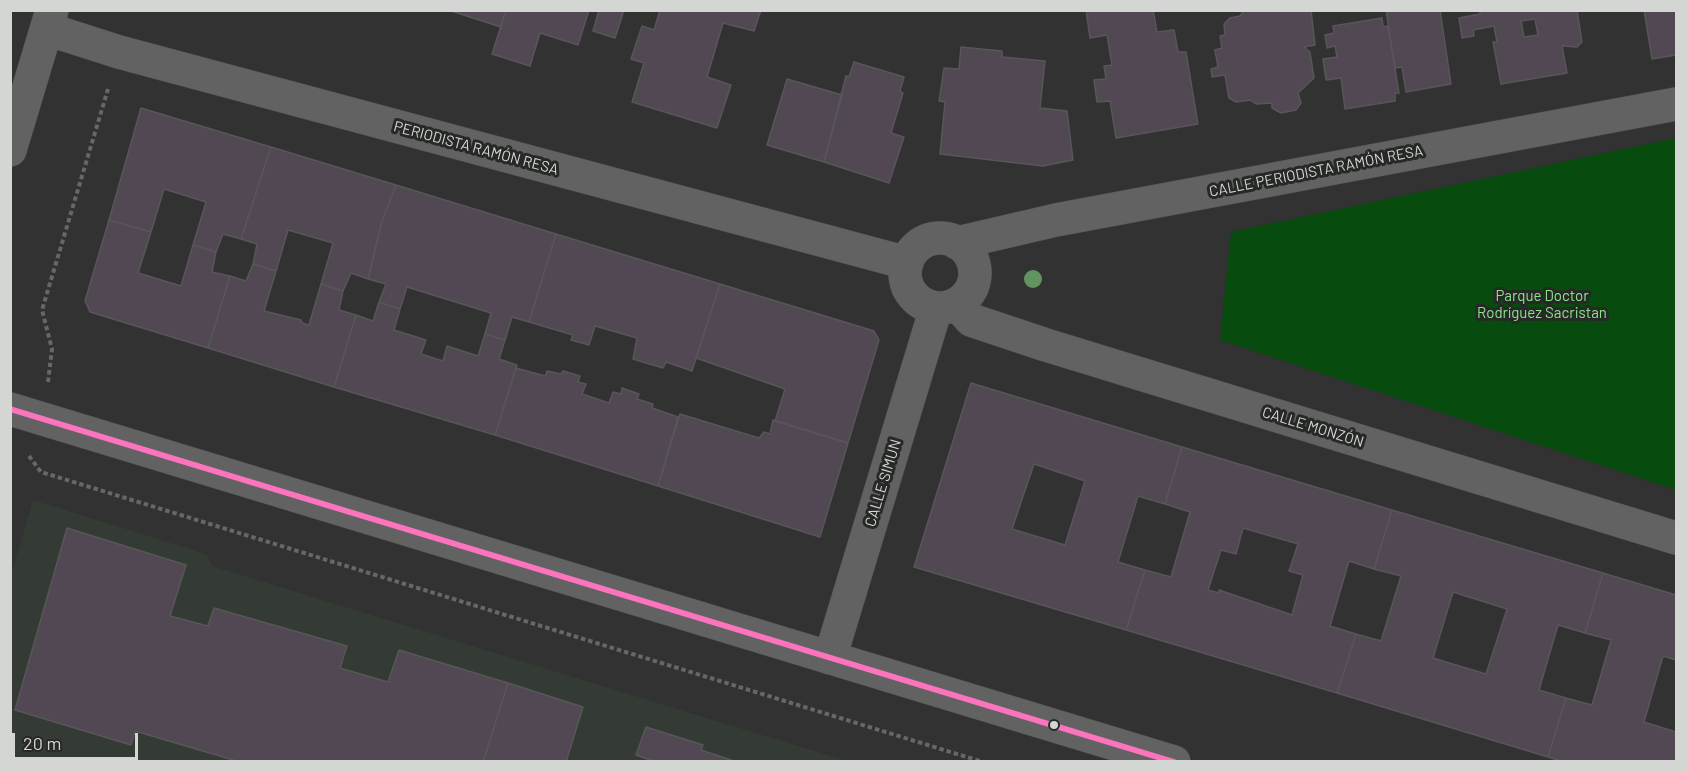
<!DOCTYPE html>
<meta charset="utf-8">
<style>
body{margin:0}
#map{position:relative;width:1687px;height:772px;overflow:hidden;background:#313231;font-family:Barlow,sans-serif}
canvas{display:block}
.frame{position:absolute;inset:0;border:12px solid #d4d6d4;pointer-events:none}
.scale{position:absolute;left:12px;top:733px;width:126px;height:27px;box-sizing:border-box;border:3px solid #d4d6d4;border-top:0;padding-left:8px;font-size:18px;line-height:21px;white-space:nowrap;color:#d4d6d4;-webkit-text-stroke:4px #272927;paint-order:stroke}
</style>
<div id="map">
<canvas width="1687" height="772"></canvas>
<div class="frame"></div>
<div class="scale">20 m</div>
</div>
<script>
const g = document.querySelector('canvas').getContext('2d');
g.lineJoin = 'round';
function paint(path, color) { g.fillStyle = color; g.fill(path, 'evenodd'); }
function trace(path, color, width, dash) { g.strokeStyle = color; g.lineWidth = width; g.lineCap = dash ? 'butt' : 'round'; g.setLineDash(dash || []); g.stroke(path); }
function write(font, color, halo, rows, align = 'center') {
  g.font = font + ' Barlow,sans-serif'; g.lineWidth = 6; g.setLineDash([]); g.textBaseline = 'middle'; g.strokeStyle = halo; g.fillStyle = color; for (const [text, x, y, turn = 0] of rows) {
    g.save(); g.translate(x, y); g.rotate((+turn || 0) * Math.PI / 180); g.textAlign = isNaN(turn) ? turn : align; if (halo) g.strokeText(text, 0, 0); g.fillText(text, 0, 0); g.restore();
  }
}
const built = new Path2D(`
 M33 500 206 554 212 566 847 761H11L10 579Z`);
const green = new Path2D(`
 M1676 138V490L1220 340 1231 232Z`);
const building = new Path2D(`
 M448 10H506L501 27Z
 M506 10H589L578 45 540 33 530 66 492 54Z
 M599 10H624L615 38 593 31Z
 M660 10H761L754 31 723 23 707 77 731 85 717 128 632 102 644 63 631 59 642 26 654 30Z
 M1086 10H1153L1157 32 1174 30 1178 52H1186L1198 124 1116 138 1110 101 1097 102 1094 80 1106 79 1104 66 1112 65 1107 35 1090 38Z
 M1244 10H1311L1315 45 1304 47 1310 52 1314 78 1298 93 1301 103 1296 110 1281 113 1272 108V103L1256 104 1250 100 1236 102 1229 98 1225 75 1212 77 1211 69 1218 67 1215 50 1222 48 1220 36 1225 35 1224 24 1230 18 1240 16Z
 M1386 10H1440L1451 84 1406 92 1402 67 1395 68Z
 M1480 10H1577L1582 42 1577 47 1562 46 1567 73 1501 84 1493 42H1497L1494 26 1473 30 1474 36 1462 38 1459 18 1480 14ZM1535 19 1538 35 1524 37 1521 21Z
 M1644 10H1676V55L1652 59Z
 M1382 18 1383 27 1388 26 1399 93H1395V101L1345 109 1341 78 1326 80 1323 59 1337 57 1335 46 1327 48 1325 35 1334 33 1333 26Z
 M961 47 1002 51V57L1045 61 1040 108 1067 111 1073 160 1043 166 940 154 945 102 939 101 944 68 959 69Z
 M854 62 904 77 900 91 903 93 891 133 904 137 889 183 824 162 846 76 849 77Z
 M787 79 842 95 824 162 767 145Z
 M141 108 271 147 241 239 223 234 216 252 193 245 206 202 164 189 151 232 109 220Z
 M271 147 396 185 382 221 368 279 351 273 343 291 321 284 333 243 288 230 276 271 253 264 257 244 241 239Z
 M396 185 556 234 529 322 512 317 505 340 485 334 491 313 407 287 400 309 379 302 386 284 368 279 382 221Z
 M109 220 151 232 138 273 181 286 193 245 216 252 212 272 230 276 208 348 90 312 85 301Z
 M556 234 720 284 692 371 666 362 663 368 633 359 637 338 595 326 589 345 571 340 573 335 529 322Z
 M253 264 276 271 264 311 301 320 302 323 309 325 321 284 343 291 339 310 356 315 334 387 208 348 230 276 246 281Z
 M720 284 874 331 879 340 848 443 775 421 785 389 696 358Z
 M379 302 400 309 394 330 426 340 421 354 443 361 447 346 478 356 485 334 505 340 499 359 517 365 495 435 334 387 356 315 373 321Z
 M516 368 545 376 547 371 561 374 563 371 580 376 578 382 586 384 582 394 609 403 613 392 621 394 622 388 639 394 637 399 653 404 652 408 678 417 658 486 495 435Z
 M971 383 1182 447 1165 504 1138 496 1118 562 1145 570 1126 630 914 567ZM1034 464 1085 481 1065 545 1012 529Z
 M680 414 759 438 764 432 770 434 773 420 848 443 820 537 658 486Z
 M1182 447 1392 510 1374 569 1349 561 1330 626 1356 634 1337 693 1126 630 1145 570 1171 577 1190 512 1165 504ZM1243 528 1298 544 1289 571 1303 575 1292 615 1219 590V593L1208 590 1221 550 1236 554Z
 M1392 510 1603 573 1585 633 1558 625 1539 690 1566 698 1548 757 1337 693 1356 634 1381 641 1401 576 1374 569ZM1453 592 1507 609 1486 674 1433 658Z
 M67 528 186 565 170 616 208 626 214 608 347 646 340 668 388 682 399 650 508 683 483 762H240L135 731 131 745 15 710Z
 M1603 573 1676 595V660L1663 656 1644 722 1676 732V762H1564L1548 757 1566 698 1592 705 1611 640 1585 633Z
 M508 683 583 707 566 762H483Z
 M646 727 703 745 701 750 737 762H656L636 755Z`);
const path = new Path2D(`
 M48 382 52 349 42 310 108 89
 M29 456 41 472 983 762`);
const street = new Path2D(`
 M47 29 119 52 907 263
 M10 150 52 10
 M905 273a35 35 0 1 1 70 0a35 35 0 1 1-70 0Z
 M957 243 1056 220 1676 104
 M957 304 971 320 1046 345 1676 538
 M10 409 1174 762
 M830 658 936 308`);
const bus1 = new Path2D(`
 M10 409 1174 762`);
const trees = [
 [1033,279]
];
const markers = [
 [1054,725,5,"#d4d6d4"]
];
const streetNames = [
 ["PERIODISTA RAMÓN RESA",476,148,15],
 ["CALLE PERIODISTA RAMÓN RESA",1316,171,-11],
 ["CALLE MONZÓN",1313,427,17],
 ["CALLE SIMUN",883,483,-73]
];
const parkNames = [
 ["Parque Doctor",1542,296],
 ["Rodríguez Sacristan",1542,313]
];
paint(built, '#343b34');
paint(green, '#074b0f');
paint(building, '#514854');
trace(building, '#575757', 1.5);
trace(street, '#4e4f4e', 34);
trace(path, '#666766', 4, [4.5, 3]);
trace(street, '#626262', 33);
trace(bus1, '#fc73be', 6);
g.fillStyle = '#629462';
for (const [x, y] of trees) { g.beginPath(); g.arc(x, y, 9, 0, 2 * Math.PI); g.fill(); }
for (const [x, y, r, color] of markers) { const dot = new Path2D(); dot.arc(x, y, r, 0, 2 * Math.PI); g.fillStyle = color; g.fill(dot); trace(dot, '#272927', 2); }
write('15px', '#d4d6d4', '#272927', streetNames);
write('15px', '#8ae58a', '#272927', parkNames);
</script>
